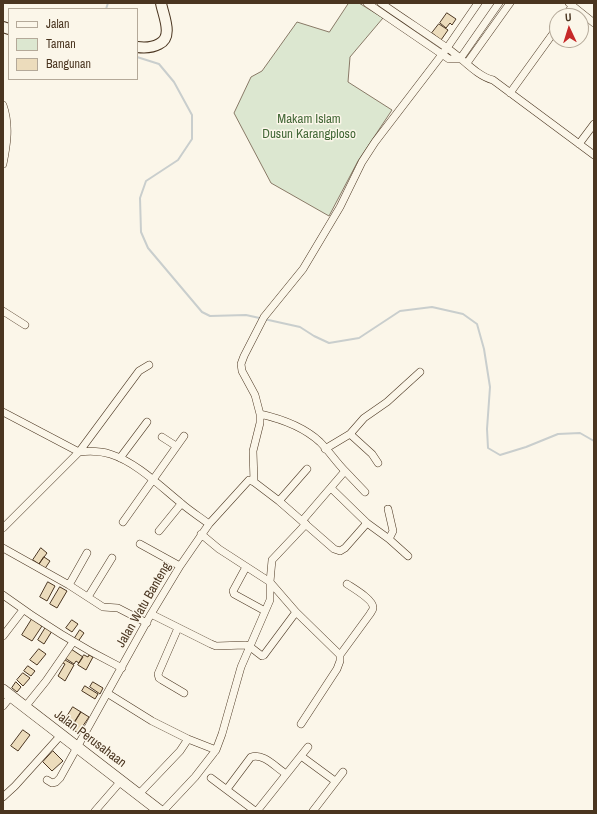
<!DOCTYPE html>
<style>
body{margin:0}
#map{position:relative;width:597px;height:814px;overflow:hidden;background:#fbf6e9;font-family:"Archivo Narrow",sans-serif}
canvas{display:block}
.frame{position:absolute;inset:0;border:4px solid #4a3520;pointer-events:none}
.legend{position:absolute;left:8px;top:8px;width:130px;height:72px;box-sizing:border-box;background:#fbf6e9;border:1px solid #b4a999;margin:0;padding:5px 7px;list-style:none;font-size:12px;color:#4a3520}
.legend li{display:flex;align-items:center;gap:8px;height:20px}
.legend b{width:20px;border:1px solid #b4a999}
.north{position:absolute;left:549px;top:8px;width:40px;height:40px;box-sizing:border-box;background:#fbf6e9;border:1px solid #b4a999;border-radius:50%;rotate:356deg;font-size:11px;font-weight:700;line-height:16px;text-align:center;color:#4a3520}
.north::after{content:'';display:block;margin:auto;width:14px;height:18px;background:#c62828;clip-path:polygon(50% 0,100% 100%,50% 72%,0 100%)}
</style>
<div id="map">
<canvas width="597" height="814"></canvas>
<div class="frame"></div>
<ul class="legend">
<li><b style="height:5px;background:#fbf6e9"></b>Jalan</li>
<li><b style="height:11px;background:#dce7d0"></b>Taman</li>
<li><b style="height:11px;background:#ecdcbc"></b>Bangunan</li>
</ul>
<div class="north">U</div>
</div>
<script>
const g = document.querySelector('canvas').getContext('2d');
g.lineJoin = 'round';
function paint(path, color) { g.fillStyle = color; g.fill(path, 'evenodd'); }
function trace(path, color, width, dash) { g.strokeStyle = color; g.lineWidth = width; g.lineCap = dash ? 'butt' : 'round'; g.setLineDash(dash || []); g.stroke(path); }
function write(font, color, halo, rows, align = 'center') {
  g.font = font + ' "Archivo Narrow",sans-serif'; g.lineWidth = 3; g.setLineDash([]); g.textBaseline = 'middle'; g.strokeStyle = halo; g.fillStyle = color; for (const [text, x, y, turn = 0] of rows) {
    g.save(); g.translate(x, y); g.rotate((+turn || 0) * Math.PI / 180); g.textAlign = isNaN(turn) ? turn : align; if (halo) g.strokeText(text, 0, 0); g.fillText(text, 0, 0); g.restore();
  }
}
const green = new Path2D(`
 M349 3H359L383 18 350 57 348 82 392 110 358 161 329 216 271 183 234 113 251 77 262 71 297 22 329 32Z`);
const stream = new Path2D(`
 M106 9 108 3
 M137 57 159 64 174 82 192 115V139L178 160 146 181 140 198 141 232 148 248 202 312 210 316 246 315 300 327 314 336 329 343 359 338 400 311 432 307 463 314 477 324 484 349 490 387 487 429 488 448 500 455 526 447 558 434 580 433 594 441`);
const building = new Path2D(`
 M447 13 456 19 452 25 450 23 446 28 440 23Z
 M439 24 448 30 441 40 432 33Z
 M41 548 47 553 39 564 33 560Z
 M44 557 50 561 44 570 38 566Z
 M48 582 55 586 47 601 40 597Z
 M60 587 67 591 57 608 50 604Z
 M32 619 42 626 32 641 22 635Z
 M72 620 78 624 72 632 66 628Z
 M46 627 52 631 44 644 38 640Z
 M80 630 84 633 77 643 73 641Z
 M39 649 46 654 37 665 30 660Z
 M71 649 83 657 79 663 76 661 74 664 65 658Z
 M84 655 88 657 89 655 93 657 86 670 78 665Z
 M65 660 74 665 65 681 58 676 65 664 63 663Z
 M28 666 35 671 31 676 24 671Z
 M23 673 30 678 23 686 17 680Z
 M16 682 21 687 17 692 12 688Z
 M93 682 103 688 100 694 90 687Z
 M85 686 98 694 95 699 82 691Z
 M73 707 81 712 71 728 63 723Z
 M81 712 89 717 78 733 71 728Z
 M23 730 30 735 18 751 11 746Z
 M53 751 63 761 52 771 43 762Z`);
const street = new Path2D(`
 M367 3 449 59H460
 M381 3C404 19 427 34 450 50 464 60 477 76 493 80L594 155
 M569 3 594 23
 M566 16 572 6
 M460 59 499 3
 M467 63 510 3
 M510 93 557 28
 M3 105C10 125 7 144 3 164
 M579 144 594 124
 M3 311 25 325
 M3 412 79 452 139 371 149 365
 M260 414C282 419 304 427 320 442 329 451 336 462 345 471L302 521
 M350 434 372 454 378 463
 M162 437 176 446
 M325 449 350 434 364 418 387 402 420 372
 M120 458 147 422
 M345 471 365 492
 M254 482 279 501 334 549 340 551 345 548 367 523
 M331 488 367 523 389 539 408 556
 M279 501 307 469
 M388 509 393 531 389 539
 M123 522 184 436
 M3 528 79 452C88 451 100 451 110 454 136 462 160 486 181 503 190 511 200 517 209 524
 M159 531 181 504
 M201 534 219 549 270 582 296 612 340 655V661L337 669 301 724
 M140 544 180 566
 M3 548 69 585 103 607 118 608 147 623
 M246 567 233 591 234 594 265 611
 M69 585 87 553
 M3 595C41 623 80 647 122 668
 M88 597 112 558
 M151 614 211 644 216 646 245 645 249 646 262 656 264 655 296 612
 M178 628 158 674 159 678 162 680 184 693
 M3 636 23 610
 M340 655 370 614C371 612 373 610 373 608 374 600 353 588 347 584
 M107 693 152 721 188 739 216 750
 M3 706 11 696
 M25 707 46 681 73 642
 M301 756 335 781
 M211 778 255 811
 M47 780 52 783 56 782 60 778 151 614 180 566 209 524 249 480 254 482 253 451 260 423V414L255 395 242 371 241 364 244 356 264 317 303 269 340 207 362 162 375 142 447 48 478 3
 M227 789 251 757C264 753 275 767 286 774
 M139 794 180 751 188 739
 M3 797 15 786 61 735
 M95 811 121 781
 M163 811 195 777 216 750 222 734 241 667 270 600V582L272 560 306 524
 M257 811 308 747
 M313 811 343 772`);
const secondary = new Path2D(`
 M3 27 9 29
 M137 47C145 48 152 48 159 44 174 37 163 15 161 3`);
const primary = new Path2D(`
 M3 690 160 811`);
const parkNames = [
 ["Makam Islam",309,120],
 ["Dusun Karangploso",309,135]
];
const streetNames = [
 ["Jalan Watu Banteng",144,605,-60],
 ["Jalan Perusahaan",90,739,37]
];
paint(green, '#dce7d0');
trace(green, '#887966', 1);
trace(stream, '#c9cecd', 2);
paint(building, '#ecdcbc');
trace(building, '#4a3520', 1);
trace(street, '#4a3520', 8);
trace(secondary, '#4a3520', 12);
trace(primary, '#4a3520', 12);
trace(street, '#fbf6e9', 7);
trace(secondary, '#fbf6e9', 10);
trace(primary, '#fbf6e9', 11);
write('13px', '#436837', '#fbf6e9', parkNames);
write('13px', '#4a3520', '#fbf6e9', streetNames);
</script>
